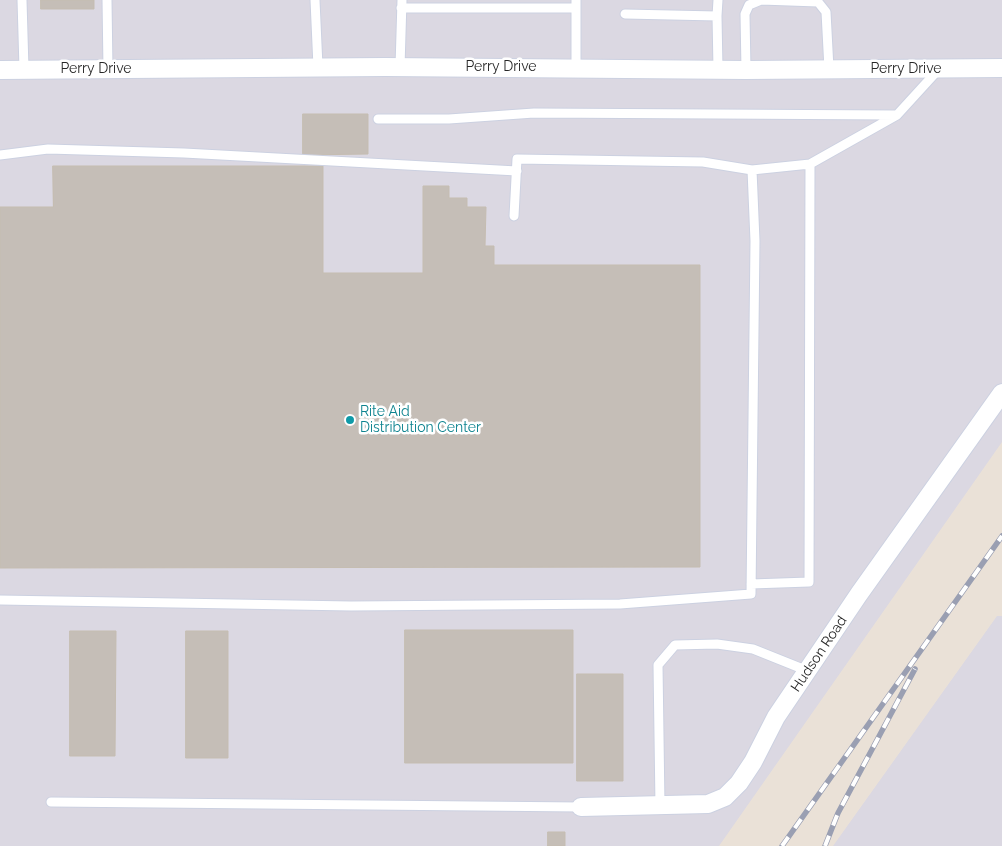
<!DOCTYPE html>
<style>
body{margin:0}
canvas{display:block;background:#eae1d7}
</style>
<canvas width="1002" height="846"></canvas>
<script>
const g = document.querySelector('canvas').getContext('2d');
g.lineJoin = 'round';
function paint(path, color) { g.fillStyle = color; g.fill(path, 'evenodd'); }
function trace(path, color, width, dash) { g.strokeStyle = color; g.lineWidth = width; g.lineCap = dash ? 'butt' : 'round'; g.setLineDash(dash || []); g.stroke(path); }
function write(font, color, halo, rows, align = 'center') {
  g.font = font + ' Raleway,sans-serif'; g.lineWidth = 5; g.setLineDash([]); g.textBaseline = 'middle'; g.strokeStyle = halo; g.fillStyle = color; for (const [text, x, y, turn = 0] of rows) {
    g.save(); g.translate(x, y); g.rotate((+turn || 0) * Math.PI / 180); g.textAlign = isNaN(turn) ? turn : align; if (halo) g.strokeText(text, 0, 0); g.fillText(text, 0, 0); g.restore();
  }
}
const industrial = new Path2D(`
 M0 0H1002V442L719 846H0Z
 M997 616H1002V846H833Z`);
const building = new Path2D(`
 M41 0H94V9H41Z
 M303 114H368V154L303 155Z
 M53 166H323V273H423V186H449V198H467V207H486L485 246H494V265H700V567L0 568V207H53Z
 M405 630H573V763H405Z
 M70 631H116L115 756H70Z
 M186 631H228V758H186Z
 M577 674H623V781H577Z
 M548 832H565V846H548Z`);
const lane = new Path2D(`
 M22 0 24 69
 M107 0 108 69
 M315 0 318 67
 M401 8H576
 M625 14 717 16 718 69
 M717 16 718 0
 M400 67 402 0
 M576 68V0
 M746 70 745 14 749 5 761 0 818 2 826 12 829 69
 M378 119H449L534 113 897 115
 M0 155 48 149 184 153 517 171
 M514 216 517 159 703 162 752 170
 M751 584 809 582 810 164
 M0 600 351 606 620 604 751 594 755 241 752 170 810 164 897 115 939 69
 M51 802 581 807
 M660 806 658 665 675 645 717 644 753 649 808 671`);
const street = new Path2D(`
 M0 70 385 67 746 70 1002 68
 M581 807 708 804 725 797 739 783 753 762 776 717 859 594 1002 393`);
const rail = new Path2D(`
 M782 846 1002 536
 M825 846 838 813 915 669`);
const markers = [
 [350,420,5,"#0f9aa8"]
];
const streetNames = [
 ["Perry Drive",501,67],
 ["Perry Drive",96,69],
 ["Perry Drive",906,69],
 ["Hudson Road",819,654,-56]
];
const cultureNames = [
 ["Rite Aid",360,412],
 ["Distribution Center",360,428]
];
paint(industrial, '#dbd8e2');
paint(building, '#c5beb7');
trace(building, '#c5bdb1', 1);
trace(lane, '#ccd1e1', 11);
trace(street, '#ccd1e1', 20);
trace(lane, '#fff', 9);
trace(street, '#fff', 18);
trace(rail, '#9a9fb2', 5.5);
trace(rail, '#fff', 4, [11]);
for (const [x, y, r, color] of markers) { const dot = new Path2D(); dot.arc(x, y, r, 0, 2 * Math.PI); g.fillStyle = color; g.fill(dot); trace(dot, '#fff', 2); }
write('14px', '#272727', '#fff', streetNames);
write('14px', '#0d838f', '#fff', cultureNames, 'left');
</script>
